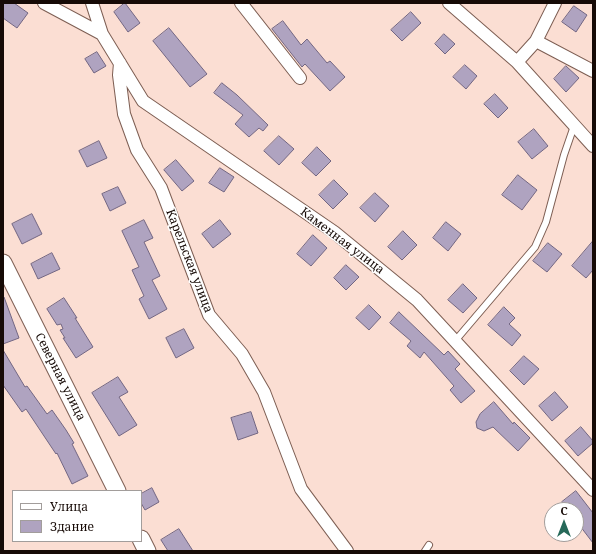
<!DOCTYPE html>
<meta charset="utf-8">
<style>
body{margin:0}
#map{position:relative;width:596px;height:554px;overflow:hidden;background:#fbded3;font-family:"Noto Serif",serif}
canvas{display:block}
.frame{position:absolute;inset:0;border:4px solid #160a06;pointer-events:none}
.legend{position:absolute;left:12px;top:490px;width:130px;height:52px;box-sizing:border-box;background:#fff;border:1px solid #a29d9b;margin:0;padding:5px 7px;list-style:none;font-size:12px;color:#160a06}
.legend li{display:flex;align-items:center;gap:8px;height:20px}
.legend b{width:20px;border:1px solid #a29d9b}
.north{position:absolute;left:544px;top:502px;width:40px;height:40px;box-sizing:border-box;background:#fff;border:1px solid #a29d9b;border-radius:50%;rotate:0deg;font-size:11px;font-weight:700;line-height:16px;text-align:center;color:#160a06}
.north::after{content:'';display:block;margin:auto;width:14px;height:18px;background:#266959;clip-path:polygon(50% 0,100% 100%,50% 72%,0 100%)}
</style>
<div id="map">
<canvas width="596" height="554"></canvas>
<div class="frame"></div>
<ul class="legend">
<li><b style="height:5px;background:#fff"></b>Улица</li>
<li><b style="height:11px;background:#afa3c0"></b>Здание</li>
</ul>
<div class="north">С</div>
</div>
<script>
const g = document.querySelector('canvas').getContext('2d');
g.lineJoin = 'round';
function paint(path, color) { g.fillStyle = color; g.fill(path, 'evenodd'); }
function trace(path, color, width, dash) { g.strokeStyle = color; g.lineWidth = width; g.lineCap = dash ? 'butt' : 'round'; g.setLineDash(dash || []); g.stroke(path); }
function write(font, color, halo, rows, align = 'center') {
  g.font = font + ' "Noto Serif",serif'; g.lineWidth = 3; g.setLineDash([]); g.textBaseline = 'middle'; g.strokeStyle = halo; g.fillStyle = color; for (const [text, x, y, turn = 0] of rows) {
    g.save(); g.translate(x, y); g.rotate((+turn || 0) * Math.PI / 180); g.textAlign = isNaN(turn) ? turn : align; if (halo) g.strokeText(text, 0, 0); g.fillText(text, 0, 0); g.restore();
  }
}
const building = new Path2D(`
 M3 3H14L28 13 17 28 3 18Z
 M125 3 140 23 128 32 114 12Z
 M574 6 587 15 576 32 562 22Z
 M411 12 421 23 402 41 391 30Z
 M283 21 301 45 307 39 327 63 330 61 345 77 330 91 305 64 302 67 272 29Z
 M169 28 207 74 190 87 153 41Z
 M444 34 455 44 445 54 435 44Z
 M97 52 106 66 94 73 85 59Z
 M465 65 477 76 466 89 453 77Z
 M566 66 579 78 566 92 554 79Z
 M222 83 237 95 268 125 263 131 259 128 249 137 235 124 243 115 214 93Z
 M495 94 508 108 498 118 484 104Z
 M534 129 548 146 532 159 518 142Z
 M279 136 294 149 279 165 264 151Z
 M99 141 107 158 87 167 79 151Z
 M317 147 331 161 316 176 302 163Z
 M176 160 194 181 182 191 164 170Z
 M220 168 234 177 224 192 209 183Z
 M518 175 537 190 522 210 502 195Z
 M334 180 348 194 333 209 319 195Z
 M118 187 126 203 110 211 102 194Z
 M375 193 389 206 375 222 360 208Z
 M32 214 42 234 22 244 12 224Z
 M144 220 153 238 144 242 160 276 152 280 167 309 149 319 139 299 144 296 132 270 139 267 122 231Z
 M220 220 231 234 213 248 202 234Z
 M446 222 461 234 448 251 433 238Z
 M403 231 417 245 402 260 388 247Z
 M313 235 327 248 311 266 297 254Z
 M593 241V270L586 278 572 266Z
 M548 243 562 254 547 272 533 261Z
 M52 253 60 269 38 279 31 264Z
 M346 265 359 277 346 290 334 278Z
 M463 284 477 298 463 313 448 300Z
 M3 297H4L19 338 3 344Z
 M64 298 77 318H75L93 347 76 358 63 338H65L60 330 63 329 61 324 57 325 47 309Z
 M369 305 381 317 369 330 356 318Z
 M504 307 515 318 509 324 521 335 512 346 488 325Z
 M399 312 444 355 448 351 460 364 455 369 475 391 461 403 450 390 454 386 424 352 420 358 407 346 411 341 390 323Z
 M184 329 194 348 176 358 166 338Z
 M3 350 25 387 27 386 47 414 52 410 66 430 74 443 72 444 88 476 72 484 57 453 56 454 26 409 22 412 3 385Z
 M524 356 539 369 524 385 510 371Z
 M118 377 128 392 119 397 137 425 119 436 92 393Z
 M555 392 568 407 552 421 539 406Z
 M494 402 513 424 514 422 530 438 518 451 493 427 484 431 477 428 476 422 480 414Z
 M251 412 258 433 238 440 231 418Z
 M581 427 593 441V443L578 456 565 441Z
 M152 488 159 502 145 510 141 503V494Z
 M576 491 593 513V543L577 522 576 510H568L562 502Z
 M179 529 193 551H168L161 540Z`);
const service = new Path2D(`
 M455 341 535 247 546 222 564 155 574 126
 M425 551 429 545`);
const minor = new Path2D(`
 M44 3 102 34
 M92 3 102 34 143 101 334 232 417 300 593 490
 M241 3 300 78
 M449 3 517 62 593 146
 M536 41 593 71
 M517 62 536 41 555 3
 M120 63 119 75 124 114 137 150 161 188 209 315 242 354 264 392 301 489 347 551`);
const secondary = new Path2D(`
 M3 263 117 491
 M141 539 147 551`);
const streetNames = [
 ["Каменная улица",342,241,37],
 ["Карельская улица",189,261,69],
 ["Северная улица",60,377,63]
];
paint(building, '#afa3c0');
trace(building, '#726682', 1);
trace(service, '#7d5e53', 8);
trace(minor, '#7d5e53', 14);
trace(secondary, '#7d5e53', 19);
trace(service, '#fff', 6);
trace(minor, '#fff', 12);
trace(secondary, '#fff', 17);
write('12px', '#160a06', '#fff', streetNames);
</script>
